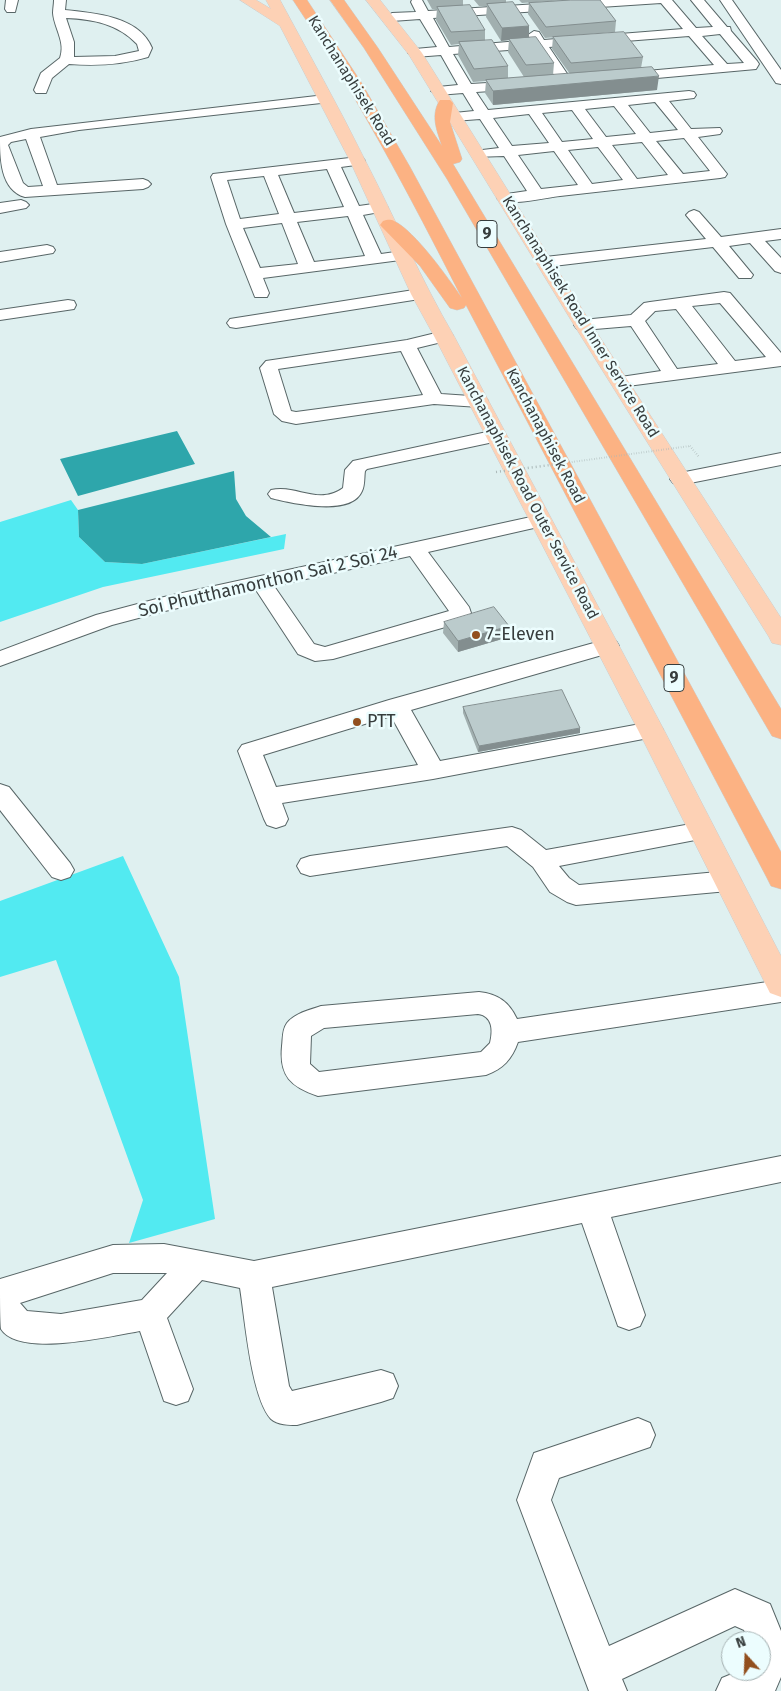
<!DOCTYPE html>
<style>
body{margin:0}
#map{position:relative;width:781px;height:1691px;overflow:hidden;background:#dff0f0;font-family:"Fira Sans",sans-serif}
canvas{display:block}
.north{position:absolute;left:721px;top:1631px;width:50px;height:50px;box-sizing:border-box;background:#ecfdfe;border:1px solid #a4b0b1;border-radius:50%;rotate:340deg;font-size:14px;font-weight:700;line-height:20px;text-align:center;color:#373d3d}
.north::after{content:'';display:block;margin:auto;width:18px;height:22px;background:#924f1e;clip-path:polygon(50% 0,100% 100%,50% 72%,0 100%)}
</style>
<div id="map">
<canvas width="781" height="1691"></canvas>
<div class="north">N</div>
</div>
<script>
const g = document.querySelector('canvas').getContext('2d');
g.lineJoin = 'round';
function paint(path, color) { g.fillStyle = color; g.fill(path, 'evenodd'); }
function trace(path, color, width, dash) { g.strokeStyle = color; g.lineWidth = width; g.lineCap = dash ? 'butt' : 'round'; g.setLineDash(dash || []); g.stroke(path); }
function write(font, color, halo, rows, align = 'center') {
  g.font = font + ' "Fira Sans",sans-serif'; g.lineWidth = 5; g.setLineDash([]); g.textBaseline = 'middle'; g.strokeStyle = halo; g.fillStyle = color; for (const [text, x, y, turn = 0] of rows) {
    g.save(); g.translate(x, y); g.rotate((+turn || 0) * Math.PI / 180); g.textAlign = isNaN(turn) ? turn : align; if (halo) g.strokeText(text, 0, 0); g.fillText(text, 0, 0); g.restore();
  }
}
const green = new Path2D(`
 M71 500 78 510 79 537 105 562 142 564 286 534 284 549 103 587 0 622V522Z
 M123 856 179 977 215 1219 129 1243 143 1200 56 960 0 977V901Z`);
const water = new Path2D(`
 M177 431 195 464 78 496 60 459Z
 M234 471 236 499 246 516 271 537 142 564 105 562 79 537 78 510Z`);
const path = new Path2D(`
 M690 446 699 457`);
const minor = new Path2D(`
 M6 0H18L15 12H7L5 9Z
 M54 0H66L65 10C94 13 139 16 152 48L148 57C121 65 96 66 69 64L52 78 46 93H36L34 90 41 73 60 58C66 42 54 28 53 13 53 9 54 4 54 0ZM66 18C93 19 118 24 137 44L139 51 115 56 74 57V42Z
 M412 0H422L428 11 601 0H672L696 28 713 27 691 0H704L727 27H730L731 31 757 61 759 64 756 69 624 81 617 77 624 73 714 65 689 36 549 47 572 81 565 85 560 84 536 48 453 54 471 84 520 81 527 85 520 89 476 92 488 110 689 91 694 92 696 95 694 98 669 101 691 129 720 128 722 131 720 134 698 137 727 174 725 177 720 178C667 184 614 190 560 196 543 198 516 205 500 201L497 198 500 195 527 191 504 156 474 157 472 154 474 151 499 148 480 119 454 121 447 117 454 113 474 111 463 93 438 95 431 91 438 87 458 85 441 55 415 57 408 53 415 49 437 47 420 19 392 21 386 17 392 13 416 12 411 2ZM661 3 683 29 544 40 539 32 534 31 528 35 531 40 449 47 433 18ZM720 34 744 63 727 64 702 36ZM655 102 678 130 650 133 628 105ZM614 106 636 134 606 137 585 109ZM572 110 593 139 562 142 542 113ZM529 114 549 143 512 146 493 118ZM684 138 710 171 683 174 656 141ZM642 142 668 175 637 179 612 145ZM598 147 623 180 592 184 568 150ZM554 151 578 185 541 189 518 155Z
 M720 0H732L781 70V84L776 83Z
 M325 95 330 96 332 99 330 102 79 130 40 137 57 185 143 179 148 181 151 184 148 187 143 189 25 197C0 190 0 157 0 137L31 129ZM26 139 43 186 28 187 23 183 8 145 11 142Z
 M358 157 363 158 365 161 363 164 341 167 359 206 380 203 385 205 388 208 385 211 363 215 381 254 402 251 408 253 410 256 408 259 263 278 269 293 267 297H255L226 224 211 177 213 174ZM327 169 344 207 294 213 278 175ZM264 176 279 214 240 219 227 180ZM348 216 365 256 314 262 297 222ZM282 223 298 264 260 268 243 228Z
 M21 200 26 202 29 205 26 208 0 213V203Z
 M694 210 699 212 721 237 781 229V239L765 241 781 258V273L775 271 750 243 729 246 753 275 751 278H739L713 247 545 267 539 265 537 262 539 259 545 257 706 239 686 215 689 212Z
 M47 245 53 247 55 250 53 253 0 262V252Z
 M420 289 426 290 428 294 426 298 236 328 230 327 227 323 230 319 236 318Z
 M724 292 730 293 781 353V366L620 387 614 386 611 382 614 378 661 371 631 326 583 330 577 329 574 325 577 321 583 320 631 315 644 303 650 302ZM720 303 766 357 735 361 692 306ZM676 309 718 364 677 369 645 321 655 311Z
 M68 300 74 301 76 305 74 309 0 320V310Z
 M444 331 450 332 453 336 450 340 417 348 441 394 485 397 488 401 485 405 479 407 434 404 296 424 282 421 274 414 260 368 266 361 407 340ZM401 351 423 395 296 412 291 411 278 369Z
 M496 430 503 432 505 436 503 440 367 469 365 471C364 477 365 485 362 491 351 517 291 503 271 498L268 494 271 490C296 484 318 506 343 488L345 470 353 461Z
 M781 453V465L680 485 673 483 670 479 673 475 680 473Z
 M540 515 547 517 550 521 547 525 428 552 469 607 471 613 463 622 333 659 315 661 298 654 256 590 165 611 112 625 0 666V651L96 615 164 597ZM410 556 449 611 325 647 314 644 274 586Z
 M608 639 616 641 619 646 616 651 411 710 440 761 651 722 659 724 663 730 659 736 433 779 282 803 288 819 285 825 276 828 267 825 264 819 238 751 242 745 389 700ZM391 716 418 765 276 787 263 755Z
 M0 784 9 787 70 863 74 870 70 877 61 880 52 877 0 810Z
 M702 822 711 825 714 831 711 837 559 866 569 878 579 885 728 871 737 874 741 881 737 888 728 891 576 905 567 902 550 892 533 867 507 846 310 876 301 873 297 866 301 859 310 856 512 827 521 830 546 850Z
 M781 980V1002L518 1042C512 1059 503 1069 486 1075L318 1096C291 1087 279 1076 282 1046 283 1038 282 1030 287 1023 295 1013 310 1010 321 1006L479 992C498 994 509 1002 517 1019ZM478 1014C493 1016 493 1031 490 1043L481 1052 319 1072 310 1064 311 1036 324 1028Z
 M781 1156V1182L611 1217 645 1315 640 1326 629 1330 618 1326 582 1223 272 1287 289 1386 292 1391 381 1370 393 1374 398 1386 393 1398 381 1402 297 1425C289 1425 278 1425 271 1419 251 1397 245 1319 240 1288L202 1280 167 1318 193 1389 188 1401 176 1405 164 1401 140 1331C111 1336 19 1358 1 1329 0 1321 0 1290 0 1279L113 1245 164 1244 254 1261ZM113 1273H167L142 1300 61 1314 27 1311 20 1303Z
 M638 1418 650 1423 655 1435 650 1447 559 1478 551 1500 609 1646 735 1589 770 1604 781 1631V1677L775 1691H716L722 1678 739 1671H761V1641H748L744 1630 735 1626 622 1679 627 1691H589L517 1500 534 1453Z`);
const major = new Path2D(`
 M240 0H256L271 9 266 0H280C309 54 339 107 366 162 396 220 421 280 454 336L664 730 781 956V997L770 993 638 730 434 336 411 294 350 161 280 26Z
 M366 0H380L422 53 592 325 781 618V645L772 643 769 637 574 325 409 55Z`);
const highway = new Path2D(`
 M293 0H307L361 82 410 167 781 852V889L771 886 767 878 466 305 464 308 457 310 450 308 420 266 380 225 383 221C387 220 390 219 394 221 415 231 448 278 462 298 410 196 357 95 293 0Z
 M330 0H344L378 48 442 146C437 131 430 115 440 100H450L453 103 450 122 462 159 460 162 453 164 781 709V739L772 736 447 179 364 48Z`);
const pathBridgeFar1 = new Path2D(`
 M557 464 690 446`);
const pathBridge = new Path2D(`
 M496 472 566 463`);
const wall = new Path2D(`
 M427 0H463V6L485 30V41L508 66V78L524 77 508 52 509 40 501 41 486 17 487 6H479L474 0H506V3L529 26V37L554 63 553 75 570 74 552 49 553 37 643 57 641 68 657 90 493 105 485 93 486 81 473 82 458 55 459 44 451 45 436 20 437 9H432Z
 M519 0H600L616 21 615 32 545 38 528 14 529 3 566 0 522 3Z
 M444 622 509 637 458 652 443 633Z
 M463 707 580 733 478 752 463 713Z`);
const shadedWall = new Path2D(`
 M529 26V38L509 39V40L501 41 502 28Z
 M659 76 657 90 493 105V91Z
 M509 626V637L458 652V641Z
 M580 728V733L478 752 479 746Z`);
const building = new Path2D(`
 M571 0H600L616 21 546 27 529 3Z
 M513 2 529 26 502 28 487 4Z
 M470 5 485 30 451 32 437 7Z
 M624 32 643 57 571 63 553 37Z
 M536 37 554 63 526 65 509 39Z
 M492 40 508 66 474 69 459 42Z
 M652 67 659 76 493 91 486 80Z
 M494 607 509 626 458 641 444 622Z
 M562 690 580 728 479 746 463 707Z`);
const markers = [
 [476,635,5,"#924f1e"],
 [357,722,5,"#924f1e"]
];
const farStreetnames = [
 ["Kanchanaphisek Road",351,81,58],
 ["Kanchanaphisek Road Inner Service Road",580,317,58],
 ["Kanchanaphisek Road",545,436,62],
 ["Kanchanaphisek Road Outer Service Road",527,493,62]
];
const shields = [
 [487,234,20],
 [674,678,20]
];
const shieldNames = [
 ["9",487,234],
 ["9",674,678]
];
const streetNames = [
 ["Soi Phutthamonthon Sai 2 Soi 24",268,582,-13]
];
const poiNames = [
 ["7-Eleven",486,635],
 ["PTT",367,722]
];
paint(green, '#52eaf1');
paint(water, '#2ea6ab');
trace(minor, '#586667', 2);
trace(major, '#cbcdcd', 1);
trace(highway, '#cbcdcd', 1);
trace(path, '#abb8b8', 2, [0.5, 2]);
paint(minor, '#fff');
paint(major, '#fdd1b5');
paint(highway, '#fcb283');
trace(pathBridgeFar1, '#abb8b8', 2, [0.5, 2]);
trace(pathBridge, '#abb8b8', 2.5, [1, 3]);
paint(wall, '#a1afaf');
paint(shadedWall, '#838e8f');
paint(building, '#bbcbcc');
trace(building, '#838e8f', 1);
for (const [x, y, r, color] of markers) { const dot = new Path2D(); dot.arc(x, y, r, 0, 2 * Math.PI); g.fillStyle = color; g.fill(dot); trace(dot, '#ecfdfe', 2); }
write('15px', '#373d3d', '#ecfdfe', farStreetnames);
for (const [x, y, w] of shields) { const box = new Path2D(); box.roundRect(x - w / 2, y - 13.5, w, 27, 4); g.fillStyle = '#ecfdfe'; g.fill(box); trace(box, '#373d3d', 1); }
write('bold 16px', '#373d3d', null, shieldNames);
write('18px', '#373d3d', '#ecfdfe', streetNames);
write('18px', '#373d3d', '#ecfdfe', poiNames, 'left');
</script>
